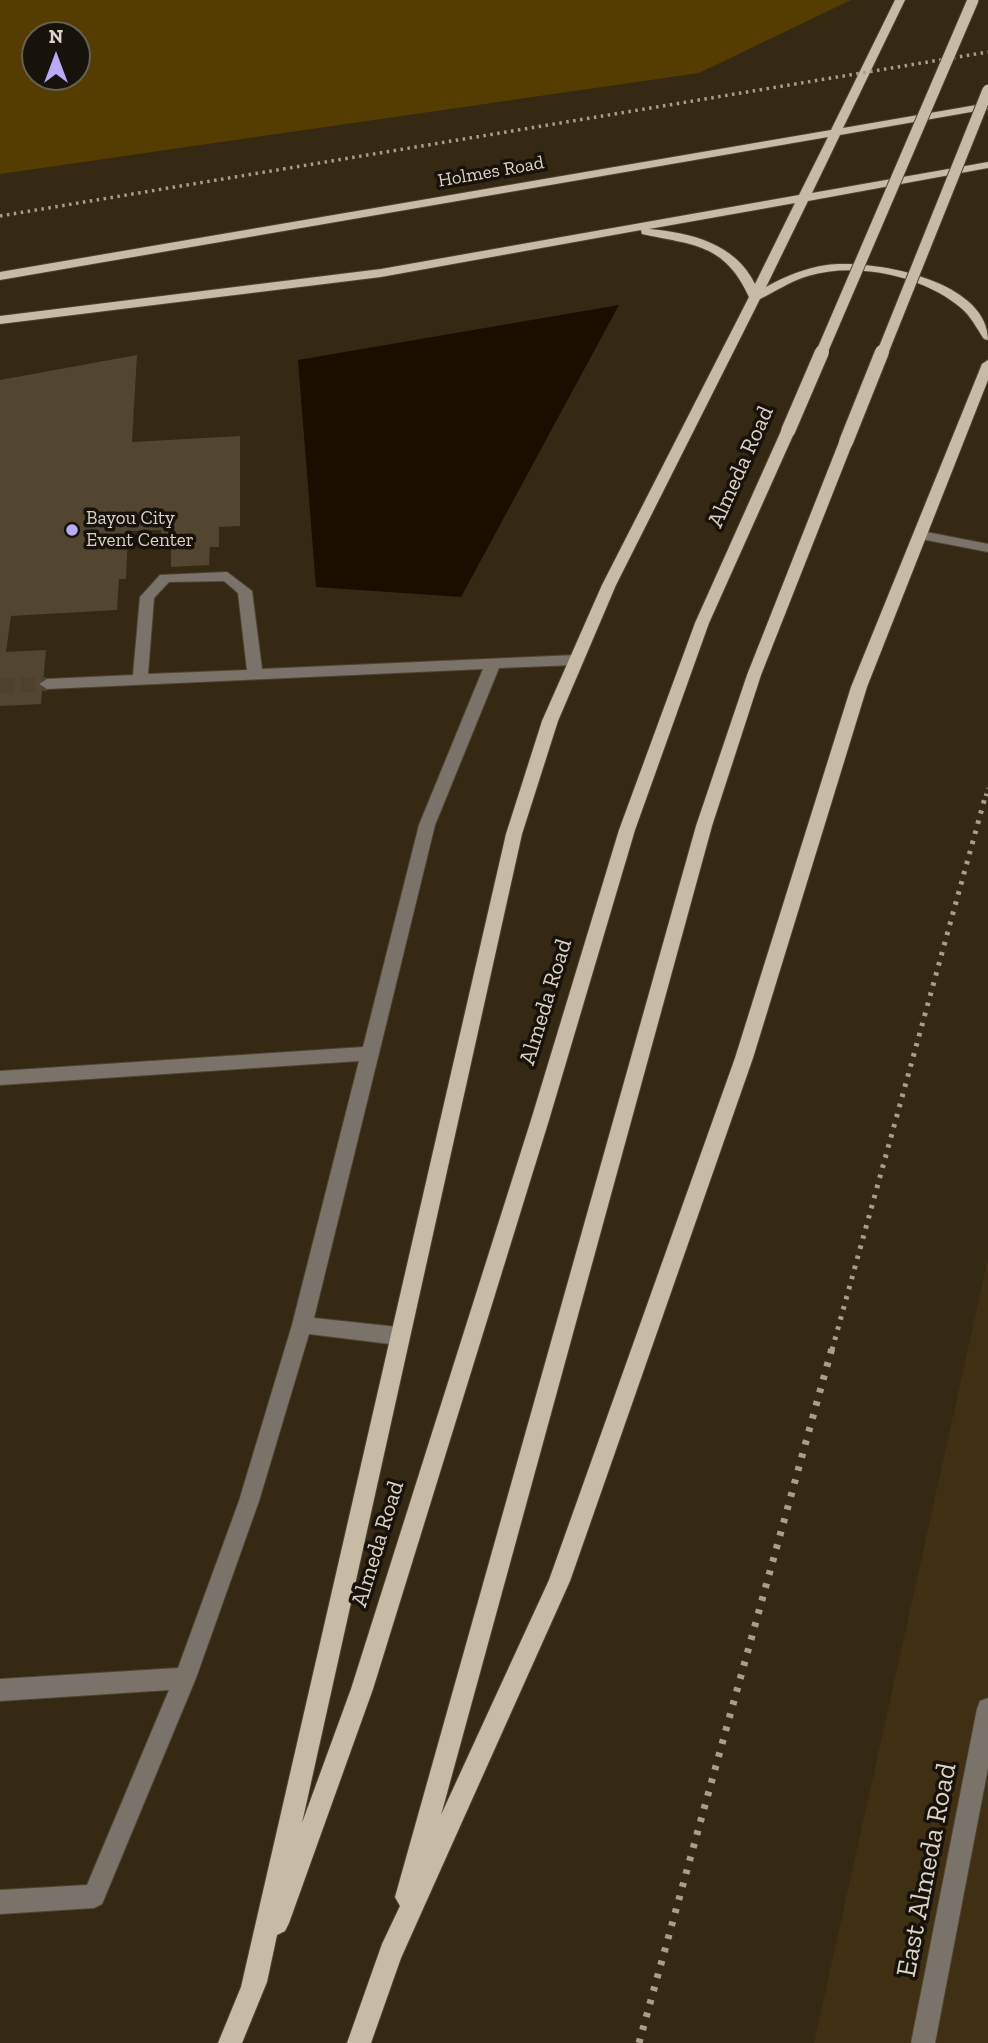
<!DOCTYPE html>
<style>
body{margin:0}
#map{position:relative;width:988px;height:2043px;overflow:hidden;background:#352914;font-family:"Zilla Slab",serif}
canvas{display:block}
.north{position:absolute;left:21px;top:21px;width:70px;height:70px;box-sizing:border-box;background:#18130a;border:2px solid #655f55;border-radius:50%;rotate:0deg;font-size:19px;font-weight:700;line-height:28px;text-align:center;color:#d9d2c5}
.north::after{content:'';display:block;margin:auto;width:24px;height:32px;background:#b9abf7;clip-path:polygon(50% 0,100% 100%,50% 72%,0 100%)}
</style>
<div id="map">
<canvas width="988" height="2043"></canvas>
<div class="north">N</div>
</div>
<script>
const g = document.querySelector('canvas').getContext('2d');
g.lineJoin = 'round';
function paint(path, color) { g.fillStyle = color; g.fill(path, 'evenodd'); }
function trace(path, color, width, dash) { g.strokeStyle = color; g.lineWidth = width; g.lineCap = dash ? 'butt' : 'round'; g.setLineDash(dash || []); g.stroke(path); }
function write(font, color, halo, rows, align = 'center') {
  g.font = font + ' "Zilla Slab",serif'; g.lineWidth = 7; g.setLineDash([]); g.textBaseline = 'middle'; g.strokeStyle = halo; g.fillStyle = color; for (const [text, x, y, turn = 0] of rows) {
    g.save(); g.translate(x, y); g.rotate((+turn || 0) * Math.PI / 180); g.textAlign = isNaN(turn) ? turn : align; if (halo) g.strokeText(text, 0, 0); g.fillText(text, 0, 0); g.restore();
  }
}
const built = new Path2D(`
 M988 1258V2043H814Z`);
const green = new Path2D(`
 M0 0H851L699 73 0 174ZM35 35H77V77H35Z`);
const water = new Path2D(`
 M619 305 461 597 316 587 298 360Z`);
const building = new Path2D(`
 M137 355 132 442 240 436V526L219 527V547H210L209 565 171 567V549L160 550 161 530 128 531 126 579H119L117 610 11 616 6 652 46 650 41 704 0 706V380Z`);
const minorTunnel = new Path2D(`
 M0 686 47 684`);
const minor = new Path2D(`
 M921 531 988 544V552L916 538V532Z
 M227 572 252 591 262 669 575 655 582 660 575 665 499 668 435 825 314 1318 398 1327 405 1330 408 1336 405 1342 398 1345 309 1334 259 1501 196 1678 102 1904 94 1908 0 1914V1890L87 1885 169 1690 0 1701V1679L178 1668 239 1501 292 1325 359 1061 0 1085V1071L363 1047 419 825 483 669 47 689 39 684 47 679 133 675 140 597 160 575ZM224 581 238 593 247 670 148 674 154 598 169 582Z
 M988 1698V1768L935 2043H911L977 1709 980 1701Z`);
const major = new Path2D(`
 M895 0H905L843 128 988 103V109L840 135 812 193 988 162V168L808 201 766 287C786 276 805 268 827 265 872 259 988 280 988 340L984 339C977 329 971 316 961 308 924 276 856 261 808 276 791 281 776 291 760 299L616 585 558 721 522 834 302 1823 351 1689 531 1120 619 830 695 623 781 431 783 428H793L795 431 709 623 635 830 549 1120 373 1689 289 1923 285 1931 277 1935 267 1982 242 2043H218L241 1987 506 834 542 721 602 585 749 297C725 243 692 245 642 234L641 230 381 277 0 324V316L381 269 799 195 828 137 0 280V272L831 130ZM795 203 755 284C735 243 691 233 649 229Z
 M988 360V380L867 687 753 1058 570 1581 401 1958 371 2043H347L382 1944 400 1906 395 1897 696 826 747 675 839 442 841 439H851L853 442 761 675 712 826 441 1815 549 1580 735 1058 851 687 982 364Z`);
const railFar3 = new Path2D(`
 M0 216 988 52`);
const railFar2 = new Path2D(`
 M986 796 988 788`);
const railFar1 = new Path2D(`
 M832 1350 986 794`);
const rail = new Path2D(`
 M639 2043 832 1348`);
const majorBridgeFar1 = new Path2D(`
 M821 354 973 0
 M882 354 988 90`);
const majorBridge = new Path2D(`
 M788 431 822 352
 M846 442 882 352`);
const markers = [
 [72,530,7,"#b9abf7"]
];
const farStreetnames = [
 ["Holmes Road",491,172,-10]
];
const farPoinames = [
 ["Bayou City",86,519],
 ["Event Center",86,541]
];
const streetNames = [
 ["Almeda Road",741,467,-66],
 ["Almeda Road",546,1002,-73],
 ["Almeda Road",378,1544,-73]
];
const nearStreetnames = [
 ["East Almeda Road",927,1870,-79]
];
paint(built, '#3f3013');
paint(green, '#553c00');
paint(water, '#1a0e00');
paint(building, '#524630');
trace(minorTunnel, '#4e422f', 14, [14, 7]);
trace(minor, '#4f4430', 2);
trace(major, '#4f4430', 2);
paint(minor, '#797369');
paint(major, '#c7bba5');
trace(railFar3, '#a79e8f', 3.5, [2.5, 4.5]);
trace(railFar2, '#a79e8f', 4.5, [2.5, 5]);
trace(railFar1, '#a79e8f', 5, [3.5, 7]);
trace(rail, '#a79e8f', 7, [4.5, 9]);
trace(majorBridgeFar1, '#4f4430', 13, []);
trace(majorBridge, '#4f4430', 16, []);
trace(majorBridgeFar1, '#c7bba5', 11);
trace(majorBridge, '#c7bba5', 14);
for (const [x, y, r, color] of markers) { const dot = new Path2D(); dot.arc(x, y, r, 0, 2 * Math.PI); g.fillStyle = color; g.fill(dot); trace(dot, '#18130a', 2.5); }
write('19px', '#d9d2c5', '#18130a', farStreetnames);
write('19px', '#d9d2c5', '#18130a', farPoinames, 'left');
write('23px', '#d9d2c5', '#18130a', streetNames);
write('28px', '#d9d2c5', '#18130a', nearStreetnames);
</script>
